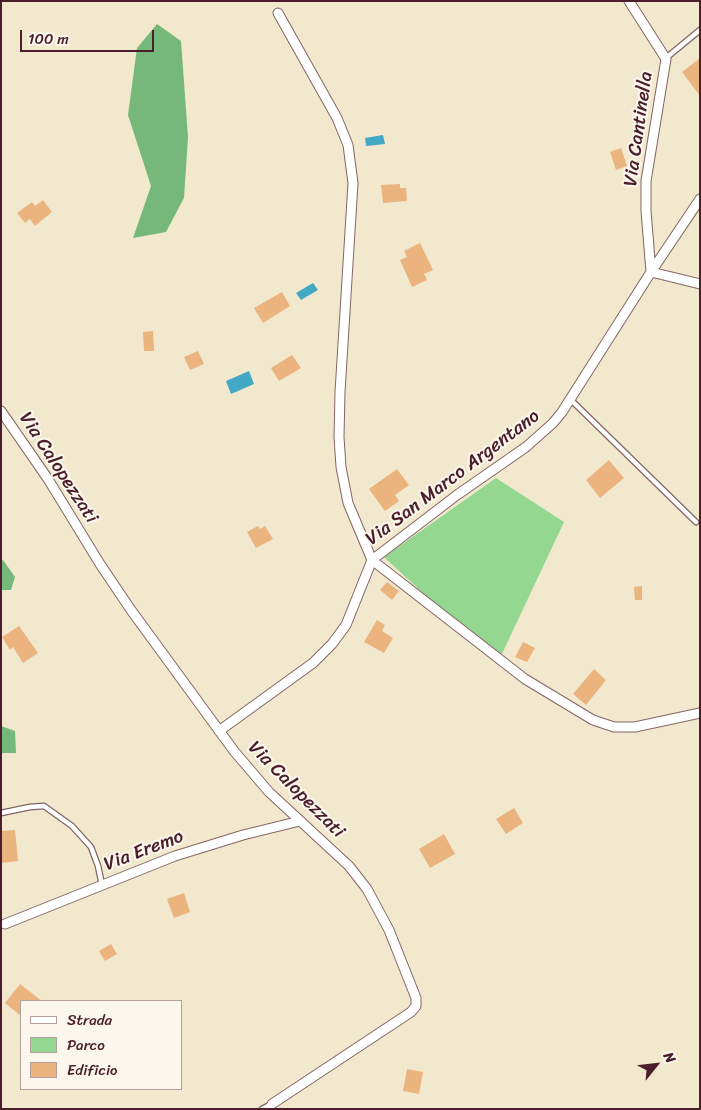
<!DOCTYPE html>
<style>
body{margin:0}
#map{position:relative;width:701px;height:1110px;overflow:hidden;background:#f1e8ce;font-family:Sriracha,sans-serif}
canvas{display:block}
.frame{position:absolute;inset:0;border:2px solid #4a1f2b;pointer-events:none}
.legend{position:absolute;left:20px;top:1000px;width:162px;height:90px;box-sizing:border-box;background:#fbf7ec;border:1px solid #b4a19f;margin:0;padding:6px 9px;list-style:none;font-size:15px;color:#4a1f2b}
.legend li{display:flex;align-items:center;gap:10px;height:25px}
.legend b{width:25px;border:1px solid #b4a19f}
.north{position:absolute;left:631px;top:1040px;width:50px;height:50px;-webkit-text-stroke:4px #fbf7ec;paint-order:stroke;rotate:61deg;font-size:14px;font-weight:700;line-height:20px;text-align:center;color:#4a1f2b}
.north::after{content:'';display:block;margin:auto;width:18px;height:22px;background:#4a1f2b;clip-path:polygon(50% 0,100% 100%,50% 72%,0 100%)}
.scale{position:absolute;left:20px;top:30px;width:134px;height:22px;box-sizing:border-box;border:2px solid #4a1f2b;border-top:0;padding-left:6px;font-size:15px;line-height:18px;white-space:nowrap;color:#4a1f2b;-webkit-text-stroke:4px #fbf7ec;paint-order:stroke}
</style>
<div id="map">
<canvas width="701" height="1110"></canvas>
<div class="frame"></div>
<ul class="legend">
<li><b style="height:6px;background:#fff"></b>Strada</li>
<li><b style="height:14px;background:#93d790"></b>Parco</li>
<li><b style="height:14px;background:#ebb47f"></b>Edificio</li>
</ul>
<div class="north">N</div>
<div class="scale">100 m</div>
</div>
<script>
const g = document.querySelector('canvas').getContext('2d');
g.lineJoin = 'round';
function paint(path, color) { g.fillStyle = color; g.fill(path, 'evenodd'); }
function trace(path, color, width, dash) { g.strokeStyle = color; g.lineWidth = width; g.lineCap = dash ? 'butt' : 'round'; g.setLineDash(dash || []); g.stroke(path); }
function write(font, color, halo, rows, align = 'center') {
  g.font = font + ' Sriracha,sans-serif'; g.lineWidth = 4; g.setLineDash([]); g.textBaseline = 'middle'; g.strokeStyle = halo; g.fillStyle = color; for (const [text, x, y, turn = 0] of rows) {
    g.save(); g.translate(x, y); g.rotate((+turn || 0) * Math.PI / 180); g.textAlign = isNaN(turn) ? turn : align; if (halo) g.strokeText(text, 0, 0); g.fillText(text, 0, 0); g.restore();
  }
}
const green = new Path2D(`
 M496 478 564 522 500 658 427 597 384 557Z`);
const forest = new Path2D(`
 M157 24 181 41 188 137 184 198 166 232 133 238 151 186 128 115 137 48Z
 M3 560 15 577 11 590H1V561Z
 M1 726 15 731 16 753H1Z`);
const water = new Path2D(`
 M383 135 385 144 366 146 365 138Z
 M313 283 318 290 301 300 296 293Z
 M249 371 254 384 231 394 226 381Z`);
const building = new Path2D(`
 M700 58V96L682 72Z
 M621 148 627 166 616 170 610 152Z
 M400 184V188H406L407 201 383 203 381 185Z
 M43 200 52 212 35 226 30 219 25 223 17 213 32 202 35 206Z
 M420 243 433 270 424 274 427 280 412 287 400 260 407 257 404 251Z
 M282 292 290 306 263 323 254 308Z
 M153 331 154 351H144L143 332Z
 M198 351 204 364 190 370 184 357Z
 M292 355 301 368 279 381 271 368Z
 M609 460 624 478 600 498 586 480Z
 M397 469 409 485 395 495 399 501 385 511 369 489Z
 M258 526 260 529 265 526 273 539 256 548 247 532Z
 M387 582 399 591 392 600 380 590Z
 M642 586V600H635L634 587Z
 M377 620 385 625 382 631 393 638 384 653 364 642Z
 M19 626 38 653 23 663 13 647 10 650 2 637Z
 M523 642 535 648 527 662 515 657Z
 M594 669 606 680 586 705 573 694Z
 M514 808 523 823 506 834 496 819Z
 M15 830 18 861 1 863V831Z
 M444 834 455 854 430 868 419 849Z
 M184 893 190 912 174 918 167 899Z
 M111 944 117 954 105 961 99 951Z
 M20 984 42 1001H21V1016L5 1003Z
 M407 1069 423 1072 419 1094 403 1091Z`);
const lane = new Path2D(`
 M666 58 700 30
 M570 399 696 522
 M1 813 30 807 44 806 72 826 91 847 98 866 102 885
 M262 1109 272 1104`);
const street = new Path2D(`
 M629 1 666 59 646 181V211L651 272 700 284
 M278 13 337 118 348 145 353 183 340 392 339 437 341 467 348 503 372 560 525 679 593 720 614 727H635L700 713
 M1 411 48 479 100 564 131 610 234 751 269 792 349 866 367 889 389 930 416 998V1006L411 1012 272 1104
 M219 731 313 663 332 644 346 625 372 560 457 495 526 447 553 423 562 412 651 272 700 199
 M5 924 175 856 243 835 300 821`);
const streetNames = [
 ["Via Cantinella",639,129,-82],
 ["Via Calopezzati",58,468,57],
 ["Via San Marco Argentano",453,478,-37],
 ["Via Calopezzati",296,790,45],
 ["Via Eremo",144,851,-21]
];
paint(green, '#93d790');
paint(forest, '#76b87a');
paint(water, '#43a8c3');
paint(building, '#ebb47f');
trace(lane, '#846564', 7);
trace(street, '#846564', 11);
trace(lane, '#fff', 4.5);
trace(street, '#fff', 9);
write('19px', '#4a1f2b', '#fbf7ec', streetNames);
</script>
